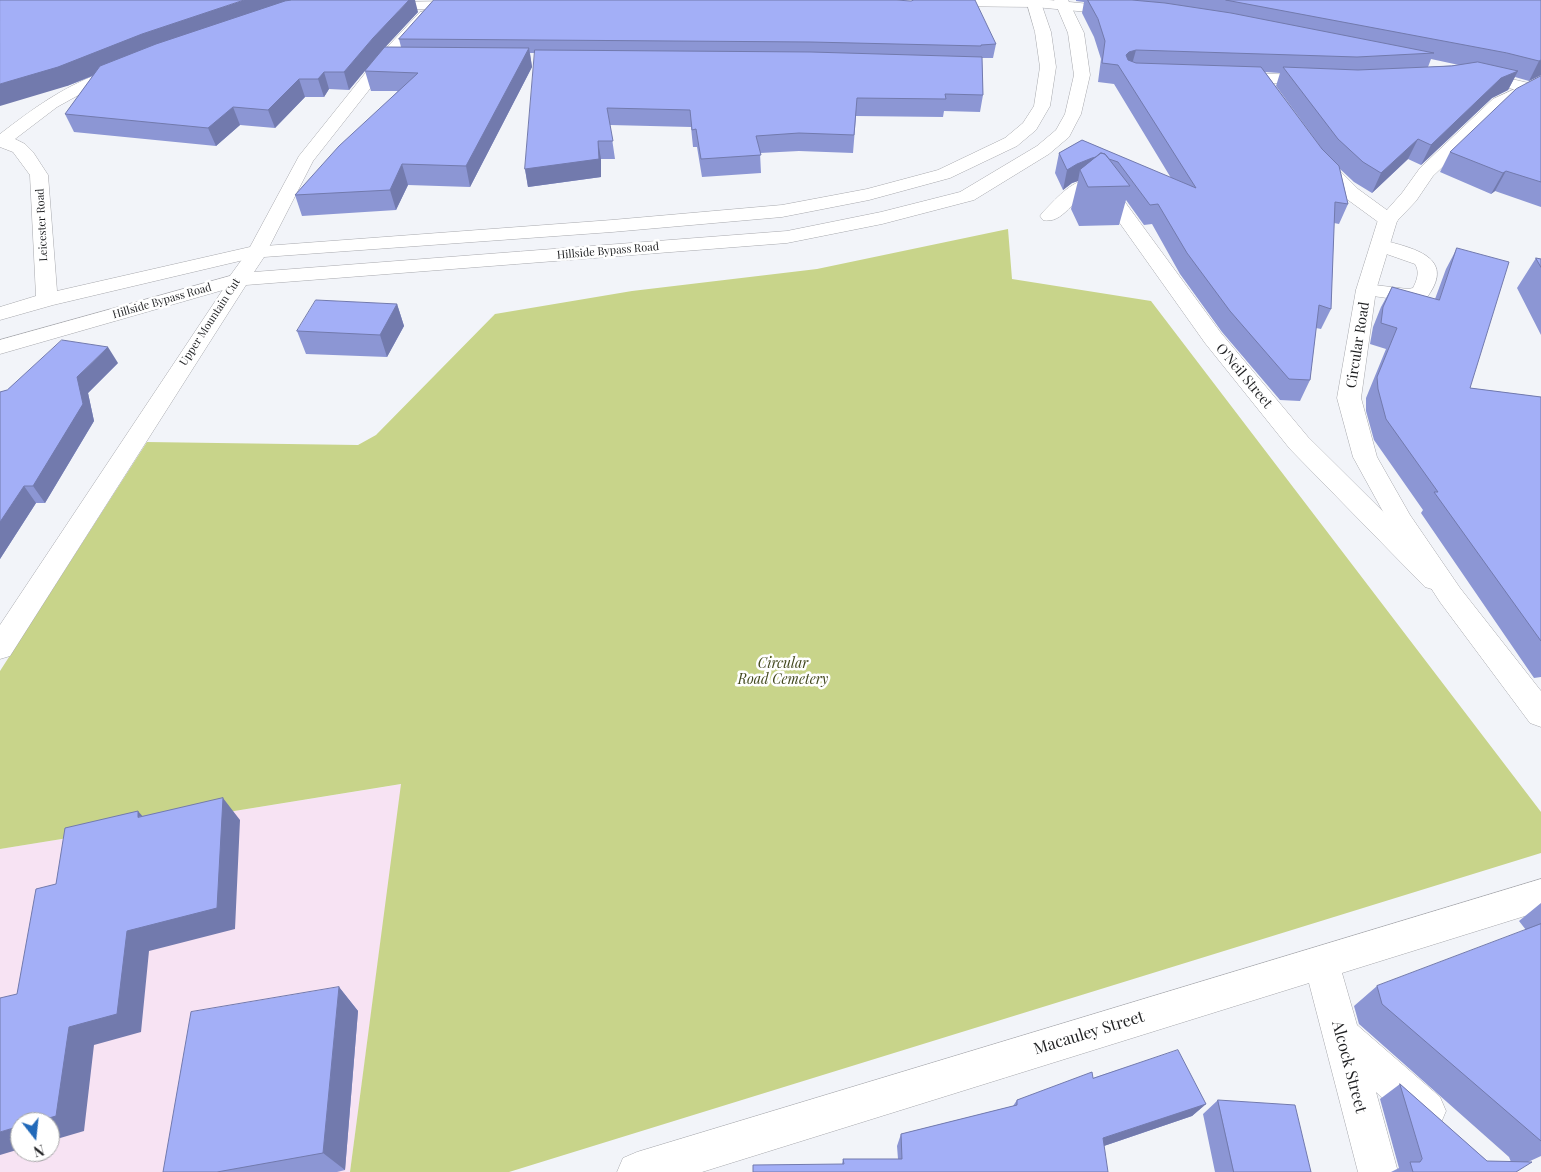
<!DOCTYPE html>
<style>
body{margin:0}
#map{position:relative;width:1541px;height:1172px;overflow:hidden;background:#f2f4f9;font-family:"Playfair Display",serif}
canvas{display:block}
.north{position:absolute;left:10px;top:1112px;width:50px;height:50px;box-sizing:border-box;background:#fff;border:1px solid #a5a6a7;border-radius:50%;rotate:164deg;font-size:14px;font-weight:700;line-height:20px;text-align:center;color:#1f2022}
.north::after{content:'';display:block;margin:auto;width:18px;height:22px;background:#2169b9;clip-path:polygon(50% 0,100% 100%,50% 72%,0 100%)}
</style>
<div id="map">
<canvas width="1541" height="1172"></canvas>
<div class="north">N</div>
</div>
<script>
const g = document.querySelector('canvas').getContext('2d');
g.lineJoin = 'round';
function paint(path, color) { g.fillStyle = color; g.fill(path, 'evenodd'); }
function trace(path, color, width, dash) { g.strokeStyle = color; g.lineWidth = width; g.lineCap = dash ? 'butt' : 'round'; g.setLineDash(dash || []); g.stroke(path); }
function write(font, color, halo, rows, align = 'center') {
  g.font = font + ' "Playfair Display",serif'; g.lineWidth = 5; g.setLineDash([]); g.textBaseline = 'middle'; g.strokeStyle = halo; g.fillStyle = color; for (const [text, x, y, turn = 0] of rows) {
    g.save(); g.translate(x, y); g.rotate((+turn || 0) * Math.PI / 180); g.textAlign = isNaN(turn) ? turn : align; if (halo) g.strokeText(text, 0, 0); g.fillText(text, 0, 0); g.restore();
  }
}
const medical = new Path2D(`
 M402 784 350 1172H0V849ZM20 1122H50V1152H20Z`);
const green = new Path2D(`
 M1008 229 1012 279 1151 301 1541 812V853L509 1172H350L401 784 0 849V671L147 442 358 445 376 435 495 314 632 291 817 269Z`);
const minor = new Path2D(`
 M932 0H1049L1120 7 1125 8 1127 11 1125 14 1120 15 1035 7 938 6 933 5 931 2Z
 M465 1 470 2 472 5 470 8 378 10 373 9 371 6 373 3 378 2Z
 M425 11 430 12 432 15 430 18 391 62 313 161 265 255 53 305 0 320V307L36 296 30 175 13 152 0 147V134C34 108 61 88 101 73 109 70 117 65 127 68L129 71 127 74 93 87 57 107 15 139 25 144 33 152 48 175 57 291 250 247 299 156 379 56 420 12Z
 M1474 70 1541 86V96L1468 78 1466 75 1468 72Z
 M1232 73 1317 75 1323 77 1325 80 1323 83 1317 85 1226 81 1224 78 1226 75Z
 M1318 154 1324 155 1358 189 1395 216 1398 220 1395 224 1388 226 1381 224 1344 197 1309 159 1312 155Z
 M1096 178 1111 183 1221 333 1308 437 1445 573 1449 580 1445 587 1435 590 1425 587 1290 449 1205 343 1097 191 1091 190C1074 197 1063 225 1043 220L1040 216 1043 212C1059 196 1072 179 1096 178Z
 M1382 240C1413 248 1456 257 1428 296L1408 301 1359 294 1356 290 1359 286 1366 284 1408 289 1413 288C1417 280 1420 272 1415 264L1375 250 1372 246 1375 242Z
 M237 274 244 276 247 280 244 284 0 354V340Z
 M1541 879V911L1342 973 1357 1025 1440 1097 1446 1111 1440 1125 1426 1131 1412 1125 1376 1092 1398 1172H1358L1309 983 702 1172H617L623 1158 637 1152Z`);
const major = new Path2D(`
 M1026 0H1040L1051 32 1056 67 1050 106 1036 130 1017 146 950 178 869 200 782 217 612 232 264 257 254 272 787 231 881 212 960 192 1037 146 1056 130 1065 114 1074 75 1068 33 1054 0H1068L1084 33 1090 75 1081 114 1069 137 1049 154 974 200 882 224 787 243 246 285 10 656 0 659V625L228 282 227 280 251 247 612 220 782 205 867 189 938 170 1005 138 1023 123 1034 106 1040 67 1035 32Z
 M1541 77V88L1505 107 1433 176 1416 201 1397 221 1376 290 1361 398 1377 457 1410 515 1460 588 1541 691V727L1530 723 1440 602 1392 528 1353 457 1337 398 1356 290 1378 220 1402 193 1420 168 1493 99Z`);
const wall = new Path2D(`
 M0 0 418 12 385 47H401L399 39 434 0 996 44 993 58H982L983 95 980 112 944 111 943 117 856 116 853 153 799 151 760 153 761 173 702 177 697 147H693L691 127 610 125 615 159H601V177L528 187 525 169 535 53H530L532 67 470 187 408 185 396 210 302 216 295 195 398 91H371L365 71 385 47 378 55 349 90 329 89 324 97H305L275 128 240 125 216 146 74 132 65 114 93 76 67 86Z
 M1076 0H1541V75L1529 81 1515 77 1508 90 1492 98 1421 165 1408 159 1372 193 1354 182 1340 169 1348 204 1339 224 1334 223 1331 309 1321 329 1316 328 1310 380 1300 401 1280 400 1222 332 1180 274 1152 224 1144 225 1126 200 1119 225 1079 226 1071 209 1078 181 1072 183 1063 190 1055 173 1059 153 1082 140 1171 178 1114 84 1098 82 1101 59 1094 37 1082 13 1084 2 1076 1ZM1431 59 1459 65 1428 67ZM1265 72 1280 73 1276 86 1323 150Z
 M1541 76V207L1495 191 1491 194 1440 172 1450 152Z
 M1457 248 1470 388 1541 397V677L1534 678 1421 513 1423 510 1374 440 1366 411V398L1386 349 1370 344 1373 327 1381 307 1392 287 1435 299 1446 269Z
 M1536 258 1541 259V335L1517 288Z
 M397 304 404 326 387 357 306 354 297 331Z
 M118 363 88 393 94 421 45 503H36L0 559V392Z
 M1541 903V1156L1528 1162 1516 1172H1391L1399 1168 1380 1099 1400 1084 1487 1161 1511 1162 1509 1157 1359 1024 1354 1006 1377 986 1526 930 1519 921Z
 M339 987 358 1011 345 1170 337 1172H163Z
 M1093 1078 1206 1104 1192 1116 1104 1146 842 1164 843 1159H898L897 1146 901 1134 1013 1106 1017 1100Z
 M1218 1100 1311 1172H1215L1203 1114Z`);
const shadedWall = new Path2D(`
 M244 0H322L150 52 67 86 0 106V84L142 34Z
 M409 0H415L418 12 378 55 349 90 344 72 373 38Z
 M529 48 532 67 470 187 466 166Z
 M1136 50 1131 68 1126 55 1129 52Z
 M1541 60V75L1529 81 1539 61Z
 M1518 71 1508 90 1492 98 1421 165 1431 145 1501 78Z
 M324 72 329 89 324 97 318 79Z
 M299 79 305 97 275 128 268 110Z
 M233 107 240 125 216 146 208 128Z
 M1418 139 1408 159 1372 193 1381 173Z
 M598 141 601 159V177L528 187 525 169Z
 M1101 157 1080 170 1078 181 1072 183 1063 190 1067 170 1077 164 1092 158Z
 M402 164 408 185 396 210 390 190Z
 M1506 171 1495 191 1491 194 1503 173Z
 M397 304 404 326 387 357 380 335Z
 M108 347 118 363 88 393 94 421 45 503 33 486 77 377Z
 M24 486 36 503 0 559V522Z
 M223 798 240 820 235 929 149 951 141 1032 94 1045 84 1131 50 1141V1122H35L69 1027 127 931Z
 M138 811 158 834 138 817Z
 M339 987 358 1011 345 1170 323 1153Z
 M1206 1104 1192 1116 1092 1150 1103 1138Z
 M20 1126V1149L0 1155V1132Z`);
const building = new Path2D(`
 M0 0H244L142 34 58 67 0 84Z
 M292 0H409L373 38 344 72H324L318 79H299L268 110 233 107 208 128 65 114 100 66 156 44 285 1Z
 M434 0H896L911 1 914 0H975L996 44 981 45V46L811 42 399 39Z
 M1088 0H1132L1165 3 1231 13 1434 53 1357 57 1136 50 1129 52 1126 55 1128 60 1136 63 1261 67 1322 149 1339 166 1348 204 1335 202 1331 309 1319 305 1310 380 1289 379 1230 311 1187 253 1158 204 1150 205 1118 162 1109 159 1105 154 1101 153 1096 157 1092 158 1077 164 1067 170 1059 153 1082 140 1196 188 1118 65 1102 63 1105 41 1098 19Z
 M1226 0H1541V60L1539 61 1507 53Z
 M385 47 529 48 466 166 402 164 390 190 295 195 339 146 418 73 365 71Z
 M535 50 811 52 982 57 983 95 945 94 946 99 857 98 854 135 799 133 756 136 761 155 701 159 696 129 692 130 690 110 607 108 613 141H598L599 159 525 169Z
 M1478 62 1518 71 1501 78 1431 145 1418 139 1381 173 1363 162 1338 139 1283 67 1358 70 1451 66Z
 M1541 76V182L1506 171 1503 173 1450 152 1516 89Z
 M1101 153 1105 154 1130 186 1088 187 1080 170Z
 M1457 248 1509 262 1470 388 1541 397V641L1434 492H1438L1386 419 1378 389 1377 377 1397 328 1381 323 1383 307 1392 287 1439 300Z
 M1536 258 1541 259V267Z
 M316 300 397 304 380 335 297 331Z
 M62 340 108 347 77 377 83 404 33 486H24L0 522V392L7 390Z
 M223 798 217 908 127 931 117 1014 69 1027 56 1116 35 1122H20V1126L0 1132V998L17 994 36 889 56 884 65 828 138 811V817Z
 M1541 924V1141L1382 1004 1377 986Z
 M339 987 323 1153 217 1172H163L191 1012Z
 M1178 1050 1206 1104 1103 1138 1108 1172H753V1165L844 1164 843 1159H902L901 1134 1017 1105V1100L1092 1072 1093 1078Z
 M1400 1084 1487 1161 1532 1162 1516 1172H1413L1410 1162H1420L1422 1159Z
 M1218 1100 1295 1105 1311 1172H1234Z`);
const farStreetnames = [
 ["Leicester Road",42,225,-93],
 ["Hillside Bypass Road",608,251,-5],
 ["Hillside Bypass Road",162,301,-16],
 ["Upper Mountain Cut",210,322,-57]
];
const streetNames = [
 ["Circular Road",1358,345,-81],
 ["O'Neil Street",1244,376,50]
];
const parkNames = [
 ["Circular",783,664],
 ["Road Cemetery",783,680]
];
const nearStreetnames = [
 ["Macauley Street",1089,1033,-17],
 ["Alcock Street",1349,1067,75]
];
paint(medical, '#f7e3f3');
paint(green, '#c8d48a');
trace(minor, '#a7a8ad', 1);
trace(major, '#a7a8ad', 1);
paint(minor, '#fff');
paint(major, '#fff');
paint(wall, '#8c96d4');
paint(shadedWall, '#727aad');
paint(building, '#a3aff7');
trace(building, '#727aad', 1);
write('11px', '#1f2022', '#fff', farStreetnames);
write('14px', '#1f2022', '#fff', streetNames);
write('italic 14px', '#42481e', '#fff', parkNames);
write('16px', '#1f2022', '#fff', nearStreetnames);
</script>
